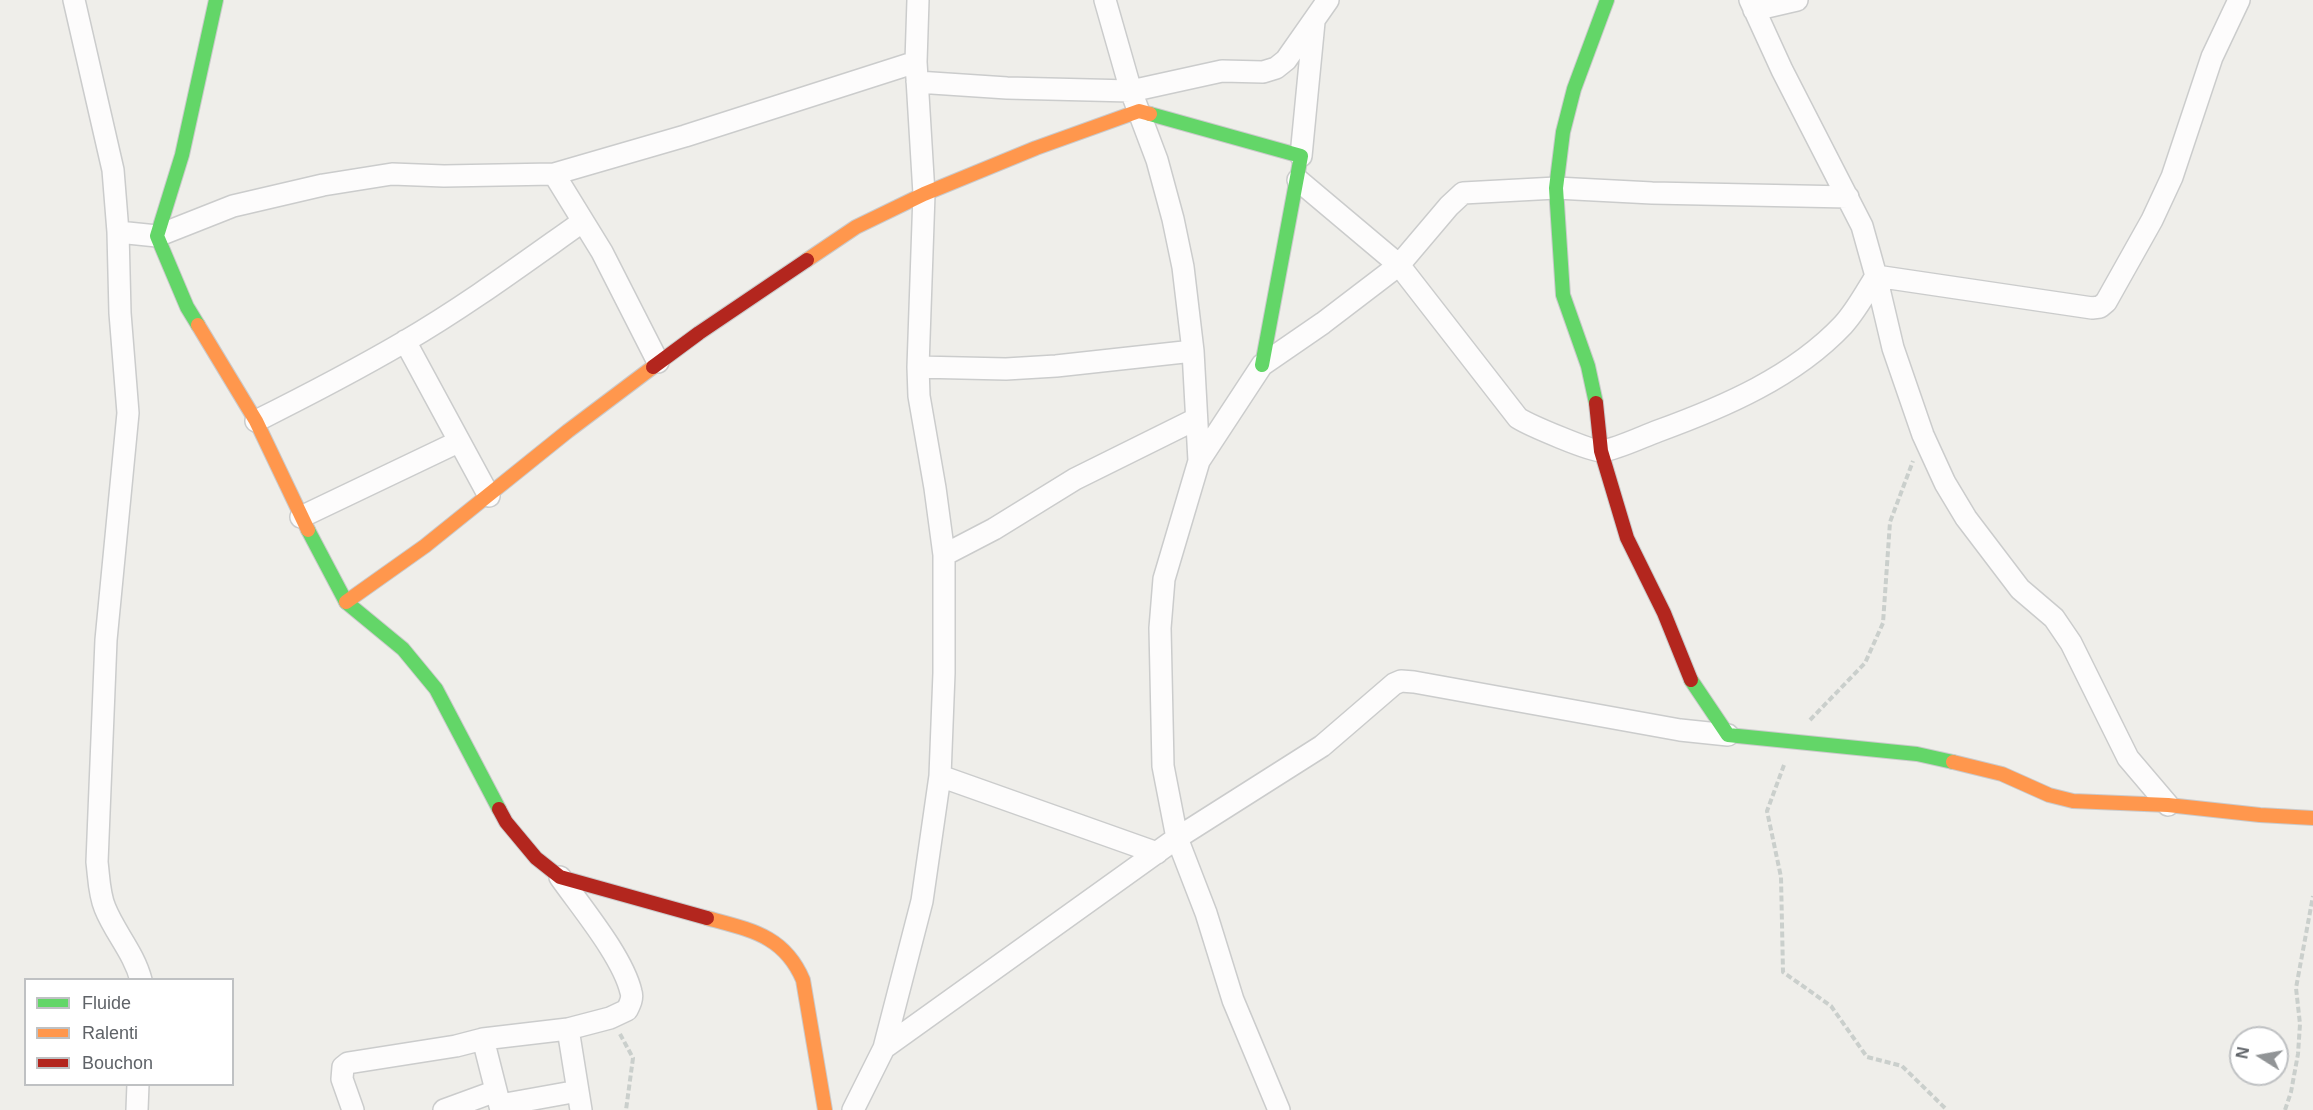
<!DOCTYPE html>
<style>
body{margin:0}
#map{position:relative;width:2313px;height:1110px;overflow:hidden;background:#efeeea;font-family:Arial,sans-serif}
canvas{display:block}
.legend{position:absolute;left:24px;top:978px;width:210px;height:108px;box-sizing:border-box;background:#fff;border:2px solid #bfc1c3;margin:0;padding:8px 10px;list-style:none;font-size:18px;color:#5f6368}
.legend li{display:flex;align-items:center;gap:12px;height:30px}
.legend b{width:30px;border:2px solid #bfc1c3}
.north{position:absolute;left:2229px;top:1026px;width:60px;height:60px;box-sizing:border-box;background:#fff;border:2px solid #bfc1c3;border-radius:50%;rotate:281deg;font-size:16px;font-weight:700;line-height:24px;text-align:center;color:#5f6368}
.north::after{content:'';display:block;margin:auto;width:21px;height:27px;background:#919496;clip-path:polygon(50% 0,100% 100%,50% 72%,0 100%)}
</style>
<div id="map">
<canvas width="2313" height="1110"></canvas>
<ul class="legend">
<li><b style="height:8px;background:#63d668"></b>Fluide</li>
<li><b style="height:8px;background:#ff974d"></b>Ralenti</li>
<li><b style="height:8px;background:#b3261e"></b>Bouchon</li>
</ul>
<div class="north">N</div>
</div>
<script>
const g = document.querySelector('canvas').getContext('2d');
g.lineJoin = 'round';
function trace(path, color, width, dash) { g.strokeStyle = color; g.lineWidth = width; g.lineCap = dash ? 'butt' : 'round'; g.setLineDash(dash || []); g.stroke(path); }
const path = new Path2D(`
 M1810 720 1865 663 1883 623 1890 522 1913 461
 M1784 765 1767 811 1781 877 1783 972 1831 1006 1867 1057 1902 1066 1947 1110
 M620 1034 633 1058 626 1110
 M2285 1110 2291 1092 2298 1054 2300 1024 2296 988 2313 896`);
const street = new Path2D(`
 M74 0 113 170 118 232 120 313 128 413 106 640 97 862C99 878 99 894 105 908 115 933 134 953 141 980
 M1105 0 1131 91 1157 160 1173 219 1183 267 1193 351 1199 461 1164 579 1160 628 1163 766 1177 838 1206 913 1233 1000 1279 1110
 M1750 0 1782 70 1862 226 1876 276 1893 348 1923 435 1945 483 1966 518 2020 589 2054 618 2071 643 2128 758 2168 805
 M1754 10 1797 0
 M917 82 1007 88 1131 91 1222 71 1263 72 1276 68 1286 60 1328 0
 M1301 156 1314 22
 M554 174 602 252 658 362
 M1298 180 1399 265 1518 418C1529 425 1592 452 1602 451 1617 449 1644 436 1658 431 1724 407 1794 377 1843 325 1856 311 1866 292 1876 276L2092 308 2100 307 2106 302 2152 220 2172 177 2212 57 2239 0
 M118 232 157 236 233 206 323 185 392 174 444 176 554 174 685 136 916 62
 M405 341 489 496
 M918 367 1006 369 1056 366 1193 351
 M256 421C306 396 356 370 404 342 466 306 524 263 582 222
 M1199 461 1262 365 1323 323 1399 265 1449 206 1463 193 1556 188 1652 193 1848 197
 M301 517 458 442
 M944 555 994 529 1075 479 1196 419
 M940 776 1157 853
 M568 1029 581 1110
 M483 1039 501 1110
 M884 1048 1177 838 1322 746 1394 684 1401 681 1414 682 1680 730 1728 735
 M500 1105 578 1091
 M137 1110 138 1084
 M353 1110 342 1079 343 1067 348 1063 456 1046 483 1039 568 1029 610 1018 627 1010C630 1004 633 998 631 992 623 957 581 907 560 877
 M444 1110 496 1091
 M853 1110 884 1048 922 901 940 776 944 673V555L935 488 919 396 918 367 924 194 916 62 918 0`);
const fast = new Path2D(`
 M1150 114 1301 156 1262 365
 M198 325 187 307 157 236 182 155 216 0
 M1596 403 1588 366 1563 295 1556 188 1563 132 1574 89 1607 0
 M308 530 346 602 403 649 436 689 499 809
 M1691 680 1728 735 1917 754 1953 762`);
const slow = new Path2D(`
 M807 260 856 227 924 194 1036 148 1139 111 1150 114
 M198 325 256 421 308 530
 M346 602 425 546 568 431 653 367
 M1953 762 2002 774 2049 795 2073 801 2168 805 2260 815 2313 818
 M707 918C750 930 784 935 803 980L825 1110`);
const jam = new Path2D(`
 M653 367 699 333 807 260
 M1596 403 1601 451 1627 538 1664 613 1691 680
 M499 809 506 822 536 858 560 877 707 918`);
trace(street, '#cbcccc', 24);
trace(fast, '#cacacb', 16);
trace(slow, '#cacacb', 16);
trace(jam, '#cacacb', 16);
trace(path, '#cacfcc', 4, [6, 3]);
trace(street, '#fdfcfc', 21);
trace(fast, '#63d668', 14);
trace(slow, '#ff974d', 14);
trace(jam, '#b3261e', 14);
</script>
